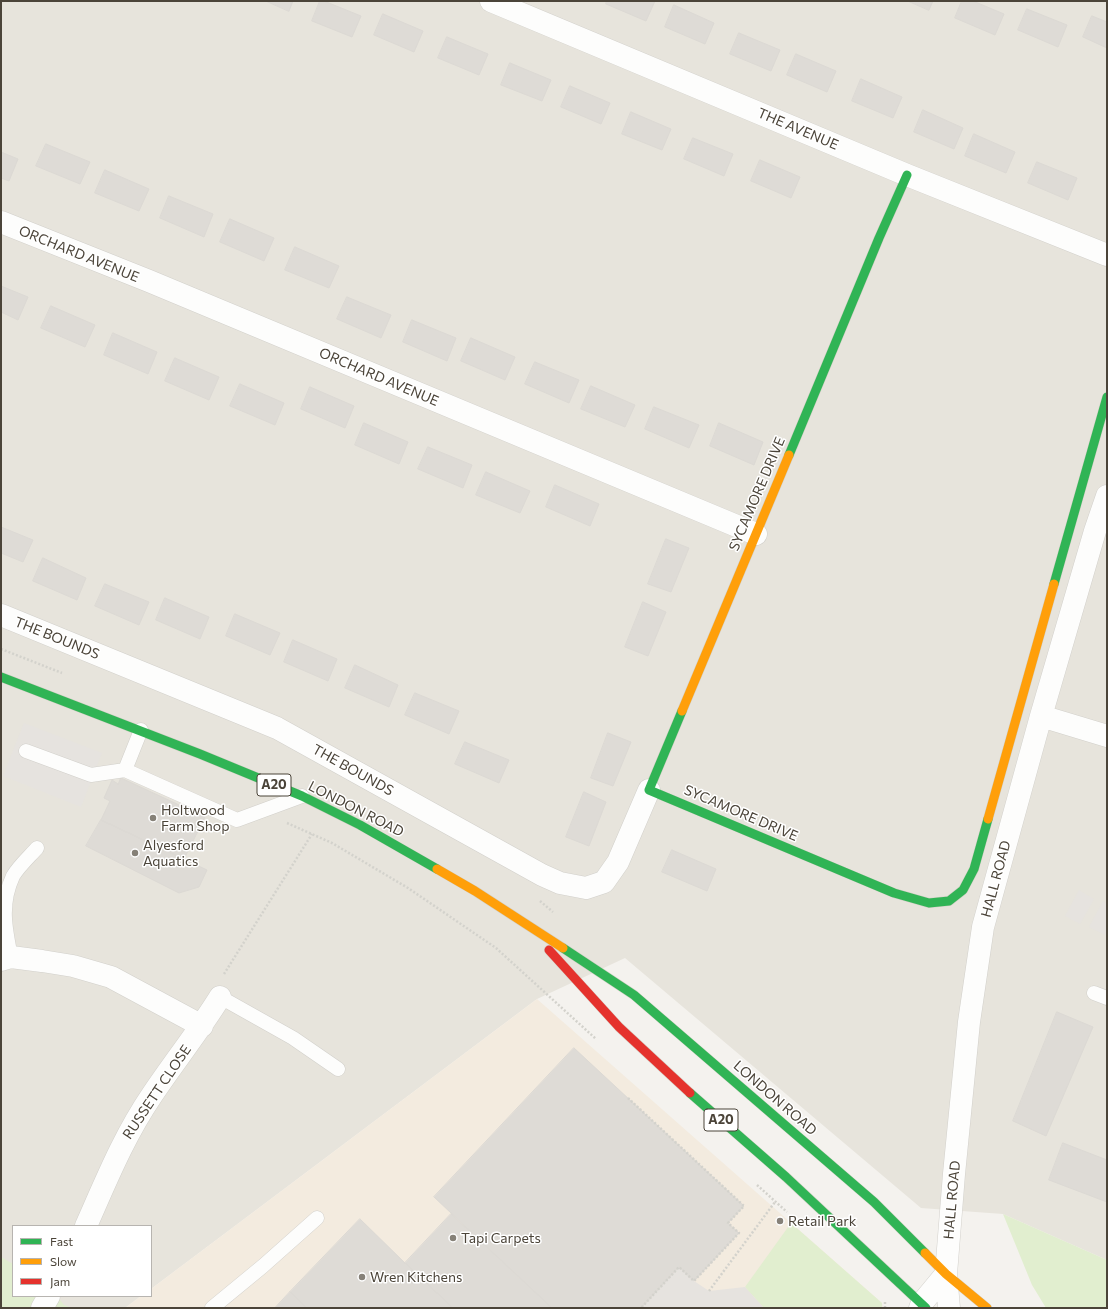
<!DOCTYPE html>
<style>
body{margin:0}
#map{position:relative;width:1108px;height:1309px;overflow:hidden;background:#f4f2ee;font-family:Commissioner,sans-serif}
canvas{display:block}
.frame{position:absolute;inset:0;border:2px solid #4b4439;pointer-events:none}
.legend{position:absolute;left:12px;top:1225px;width:140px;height:72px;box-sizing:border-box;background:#fff;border:1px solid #b7b4b0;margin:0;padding:5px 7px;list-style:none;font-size:12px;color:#4b4439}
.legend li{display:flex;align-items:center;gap:8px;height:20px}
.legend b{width:20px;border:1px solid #b7b4b0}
</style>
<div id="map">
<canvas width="1108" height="1309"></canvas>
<div class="frame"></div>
<ul class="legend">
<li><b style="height:5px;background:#30b455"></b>Fast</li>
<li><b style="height:5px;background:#ff9f0a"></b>Slow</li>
<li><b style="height:5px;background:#e5322d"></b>Jam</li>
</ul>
</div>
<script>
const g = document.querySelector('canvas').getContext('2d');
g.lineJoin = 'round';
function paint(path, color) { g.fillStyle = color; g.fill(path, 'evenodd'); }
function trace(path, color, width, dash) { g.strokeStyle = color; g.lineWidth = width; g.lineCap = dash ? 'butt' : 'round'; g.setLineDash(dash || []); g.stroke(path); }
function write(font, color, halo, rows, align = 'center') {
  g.font = font + ' Commissioner,sans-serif'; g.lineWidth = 3; g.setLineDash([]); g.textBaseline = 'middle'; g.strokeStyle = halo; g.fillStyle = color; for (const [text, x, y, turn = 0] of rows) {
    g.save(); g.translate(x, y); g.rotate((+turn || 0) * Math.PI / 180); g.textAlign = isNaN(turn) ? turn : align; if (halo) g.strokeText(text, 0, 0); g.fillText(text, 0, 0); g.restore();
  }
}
const residential = new Path2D(`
 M1 1H1107V1260L1003 1214 921 1208 625 958 537 999 151 1289V1226H13V1296H141L125 1308H1Z`);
const commercial = new Path2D(`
 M537 999 882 1303 883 1308H125L141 1296H151V1289Z`);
const green = new Path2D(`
 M1003 1214 1107 1260V1308H1046L1032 1285Z
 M791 1223 882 1303V1308H764L745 1287Z
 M1 1257 13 1264V1296H57L64 1305 72 1308H1Z`);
const parking = new Path2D(`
 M24 723 102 753 81 807 3 776Z
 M1079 890 1094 899 1080 924 1065 916Z
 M1103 901 1107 904V930L1105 935 1089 927Z
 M679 1267 694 1281 709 1291 745 1287 764 1308H641Z`);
const building = new Path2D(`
 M266 1H293L289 11Z
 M320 1H324L361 16 352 37 312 21Z
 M607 1H655L646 21 606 4Z
 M908 1H933L929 10Z
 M962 1H973L1004 14 995 35 955 18Z
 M674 5 714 23 705 44 665 27Z
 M1027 9 1067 25 1058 47 1018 30Z
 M383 14 423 31 414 52 374 35Z
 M1092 16 1107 22V48L1083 37Z
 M739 33 780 50 771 71 730 54Z
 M447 37 488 54 479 75 438 58Z
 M796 54 836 71 827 92 787 75Z
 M510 63 551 80 542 101 501 85Z
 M861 79 902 97 893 118 852 101Z
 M570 86 610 103 601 124 561 107Z
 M923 110 963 128 954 149 914 132Z
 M631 112 671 129 662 150 622 134Z
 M974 134 1015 152 1006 173 965 156Z
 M693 138 733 154 724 176 684 159Z
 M46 144 90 162 80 184 36 166Z
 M1 152 18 159 9 181 1 178Z
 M760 160 800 177 791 198 751 181Z
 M1037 162 1077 178 1068 200 1028 183Z
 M105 170 149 189 139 211 95 193Z
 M169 196 213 214 204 237 160 218Z
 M230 219 274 238 264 261 220 242Z
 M295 247 339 266 329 288 285 270Z
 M1 286 28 297 18 320 1 312Z
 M347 297 391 315 381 338 337 319Z
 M51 306 95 325 85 347 41 328Z
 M412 320 456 338 447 361 403 342Z
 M113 333 157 352 148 374 104 355Z
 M471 338 515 357 505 380 461 361Z
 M175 358 219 377 209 400 165 381Z
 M535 362 579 380 569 403 525 384Z
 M240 384 284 403 275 425 230 406Z
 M591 386 635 405 625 427 581 409Z
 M310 387 354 406 345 428 301 409Z
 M654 407 699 425 689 448 645 429Z
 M364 423 408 442 399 464 355 445Z
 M719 423 763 442 754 465 710 446Z
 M428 447 472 465 463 488 418 469Z
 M486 472 530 491 520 513 476 495Z
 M555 485 599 504 590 526 546 507Z
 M1 527 33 540 23 562 1 553Z
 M666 539 689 548 671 592 648 584Z
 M43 558 86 578 77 600 33 581Z
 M105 584 149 602 139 625 95 606Z
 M165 598 209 617 200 639 156 620Z
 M643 602 666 612 648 656 625 647Z
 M235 614 280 633 270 655 226 636Z
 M293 640 337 659 328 681 284 662Z
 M355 665 398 685 389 707 345 688Z
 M415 693 459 711 449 734 405 715Z
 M608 733 631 742 613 786 591 778Z
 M465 742 509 760 499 783 455 764Z
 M121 778 205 817 184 859 101 820 110 801 104 798 112 780 118 784Z
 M584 792 606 802 589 846 566 837Z
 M101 820 207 870 199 887 179 893 86 846Z
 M672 850 716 869 707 891 662 872Z
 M1057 1012 1093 1027 1046 1136 1013 1121Z
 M574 1048 744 1206 728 1223 739 1233 694 1281 679 1267 641 1308H552L434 1197Z
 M1063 1143 1107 1160V1202L1049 1180Z
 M451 1214 552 1308H453L405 1263Z
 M360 1219 405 1263 453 1308H307L290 1292Z
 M290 1292 307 1308H275Z`);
const path = new Path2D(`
 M1 649 62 673
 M287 823 332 843 408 888 496 948 596 1039
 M540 901 553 912
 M224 974 312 834
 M628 1098 744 1206 728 1223 739 1233 694 1281 679 1267 641 1308
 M757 1185 787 1212
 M709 1291 775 1202
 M885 1302V1308`);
const lane = new Path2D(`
 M26 751 91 775 125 770 237 820 302 796
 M125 770 141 730
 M11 957C5 928 0 904 13 876 19 866 29 857 37 848
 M1094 993 1107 998
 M220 997 293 1038 338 1069
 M212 1308 263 1266 317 1218`);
const street = new Path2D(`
 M491 1 907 175 1107 255
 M1 222 149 281 756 534
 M1 615 277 728 542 875 560 883 586 888 604 882 618 862 649 790
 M1041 716 1107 736
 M1 960 11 957 42 961 73 966 111 977 202 1026
 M86 1226C106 1181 124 1136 152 1095 174 1062 199 1031 220 997
 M42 1308 49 1296
 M920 1308 922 1303 946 1274
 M949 1308 946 1274 954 1174 969 1022 983 927 1041 716 1095 531 1107 496`);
const fast = new Path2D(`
 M789 455 879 238 907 175
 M1054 584 1107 397
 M1 677 200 754 302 796 360 825 437 869
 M682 711 649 790 894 893 929 903 949 901 963 890 974 869 988 819
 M563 948 634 995 874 1202 925 1253
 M690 1093 786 1177 926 1308`);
const slow = new Path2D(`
 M682 711 789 455
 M988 819 1054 584
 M437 869 475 891 563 948
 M925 1253 946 1274 987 1308`);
const jam = new Path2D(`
 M549 950 619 1027 690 1093`);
const markers = [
 [153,818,4,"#868178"],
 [135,853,4,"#868178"],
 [780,1221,4,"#868178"],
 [453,1238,4,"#868178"],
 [362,1277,4,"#868178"]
];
const shields = [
 [274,785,34],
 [721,1120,34]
];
const shieldNames = [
 ["A20",274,785],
 ["A20",721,1120]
];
const streetNames = [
 ["THE AVENUE",798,129,23],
 ["ORCHARD AVENUE",79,254,22],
 ["ORCHARD AVENUE",379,377,23],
 ["SYCAMORE DRIVE",757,494,-67],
 ["THE BOUNDS",57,638,22],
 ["THE BOUNDS",353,770,29],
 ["LONDON ROAD",356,809,27],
 ["SYCAMORE DRIVE",741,813,23],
 ["HALL ROAD",996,879,-75],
 ["RUSSETT CLOSE",157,1092,-56],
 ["LONDON ROAD",775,1098,41],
 ["HALL ROAD",952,1200,-85]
];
const poiNames = [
 ["Holtwood",161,810],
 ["Farm Shop",161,826],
 ["Alyesford",143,845],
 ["Aquatics",143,861],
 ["Retail Park",788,1221],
 ["Tapi Carpets",461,1238],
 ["Wren Kitchens",370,1277]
];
paint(residential, '#e7e4dc');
paint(commercial, '#f3ebdf');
paint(green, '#e1eecf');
paint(parking, '#e6e3df');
paint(building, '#dedbd6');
trace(building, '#dcd9d4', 1);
trace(lane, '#d2d0cb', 15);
trace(street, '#d2d0cb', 23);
trace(fast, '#d3cfc5', 10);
trace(slow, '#d3cfc5', 10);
trace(jam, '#d3cfc5', 10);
trace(path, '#d3d2cc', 2.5, [2, 2]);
trace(lane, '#fdfdfc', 14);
trace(street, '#fdfdfc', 22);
trace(fast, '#30b455', 9);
trace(slow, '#ff9f0a', 9);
trace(jam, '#e5322d', 9);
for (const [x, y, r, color] of markers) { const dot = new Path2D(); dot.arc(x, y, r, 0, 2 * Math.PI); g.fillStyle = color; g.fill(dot); trace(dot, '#fff', 1.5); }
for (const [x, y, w] of shields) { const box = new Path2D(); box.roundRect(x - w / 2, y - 11, w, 22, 3); g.fillStyle = '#fff'; g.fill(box); trace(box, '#4b4439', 1); }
write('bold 13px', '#4b4439', null, shieldNames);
write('14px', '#4b4439', '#fff', streetNames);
write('14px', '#4b4439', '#fff', poiNames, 'left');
</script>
